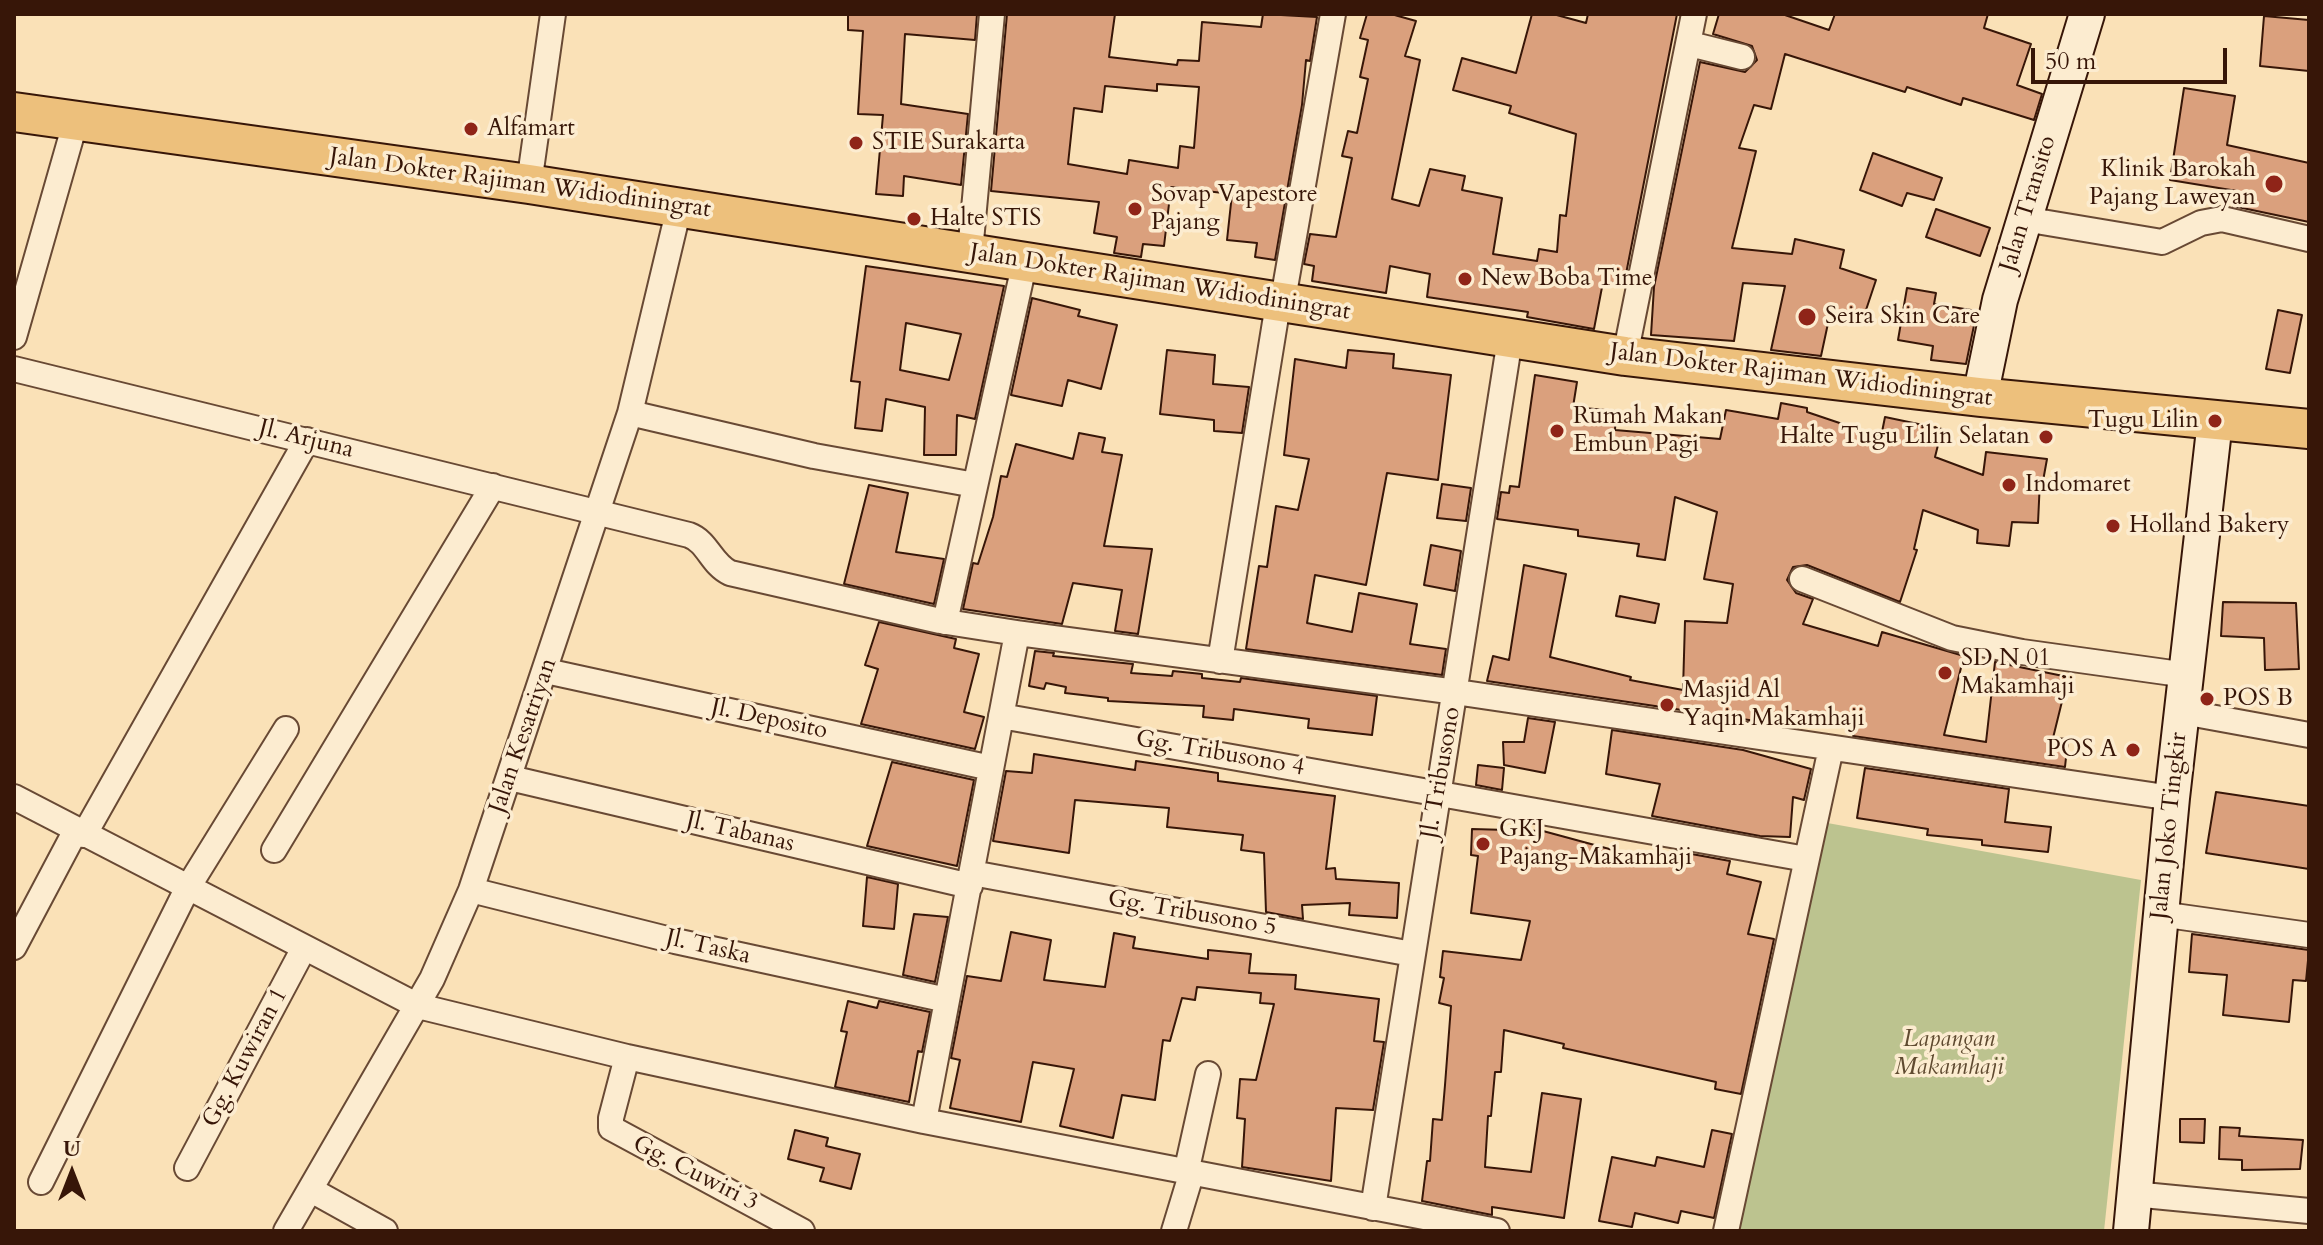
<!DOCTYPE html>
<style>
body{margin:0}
#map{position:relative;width:2323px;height:1245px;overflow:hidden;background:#fae1b7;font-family:Cardo,serif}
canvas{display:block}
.frame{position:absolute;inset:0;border:16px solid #371608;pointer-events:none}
.north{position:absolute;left:32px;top:1133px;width:80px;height:80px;-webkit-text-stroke:6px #fcecd0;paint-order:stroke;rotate:0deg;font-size:22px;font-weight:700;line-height:32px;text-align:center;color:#371608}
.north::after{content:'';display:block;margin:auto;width:28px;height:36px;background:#371608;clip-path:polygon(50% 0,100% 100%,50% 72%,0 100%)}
.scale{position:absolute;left:2031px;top:48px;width:196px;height:36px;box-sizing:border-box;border:4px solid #371608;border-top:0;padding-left:10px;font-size:24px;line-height:28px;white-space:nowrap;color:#371608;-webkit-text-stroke:6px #fcecd0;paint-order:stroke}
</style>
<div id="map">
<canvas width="2323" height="1245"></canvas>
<div class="frame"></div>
<div class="north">U</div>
<div class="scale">50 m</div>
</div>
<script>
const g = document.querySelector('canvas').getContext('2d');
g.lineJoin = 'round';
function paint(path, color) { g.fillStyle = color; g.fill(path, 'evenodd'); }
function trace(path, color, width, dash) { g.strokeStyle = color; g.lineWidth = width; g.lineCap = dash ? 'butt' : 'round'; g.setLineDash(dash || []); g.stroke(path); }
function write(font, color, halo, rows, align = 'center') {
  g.font = font + ' Cardo,serif'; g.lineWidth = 7; g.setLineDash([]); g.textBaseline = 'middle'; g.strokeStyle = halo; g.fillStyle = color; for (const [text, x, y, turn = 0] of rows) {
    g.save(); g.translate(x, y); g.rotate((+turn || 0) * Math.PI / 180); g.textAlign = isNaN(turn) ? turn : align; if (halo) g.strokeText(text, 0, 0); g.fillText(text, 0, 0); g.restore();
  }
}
const green = new Path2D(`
 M1822 822 2141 880 2104 1231H1735Z`);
const building = new Path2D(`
 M848 14H977L975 40 905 34 901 104 968 114 961 185 904 176 903 196 876 194 883 115 858 114 863 31 848 30Z
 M1007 14H1115L1109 57 1177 65 1178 60 1199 61 1202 22 1261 27 1263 14 1317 17 1310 61 1306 60 1302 105 1275 260 1255 257 1257 243 1227 240 1232 194 1171 187 1164 246 1143 244 1141 257 1114 253 1117 237 1094 233 1099 202 991 191ZM1157 84 1199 87 1194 148 1180 146 1178 168 1129 160 1127 174 1068 164 1074 108 1102 112 1105 86 1157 91Z
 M1367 14H1391L1416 21 1405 56 1420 60 1392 199 1419 206 1430 169 1465 176 1462 190 1502 198 1493 254 1537 261 1539 249 1557 252 1560 215 1566 216 1576 134 1509 113 1511 106 1453 90 1462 58 1516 73 1532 14H1553L1586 23 1588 14H1677L1624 284 1603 282 1594 329 1527 317 1528 312 1427 297 1430 274 1390 266 1386 293 1312 281 1314 266 1304 264 1310 234 1336 237 1352 158 1342 156 1348 131 1357 133 1368 79 1360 77 1368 40 1360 38Z
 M1719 14H1782L1829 30 1835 14H1988L1984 28 2031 44 2017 85 2042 94 2034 120 1963 98 1961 105 1907 87 1905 92 1785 54 1771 109 1754 105 1739 148 1756 151 1732 248 1792 254 1795 239 1844 250 1840 268 1876 280 1861 325 1830 314 1821 356 1771 350 1785 286 1743 283 1734 341 1651 335 1654 287 1700 62 1745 72 1757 60 1752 46 1713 34Z
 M2264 16 2309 20V71L2260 66Z
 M2184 88 2235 96 2227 145 2309 163V222L2233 206 2237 191 2170 180Z
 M1873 153 1942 178 1934 200 1907 193 1902 206 1860 190Z
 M1936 209 1990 228 1980 256 1926 237Z
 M866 266 1004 286 975 419 957 415 956 455H924L925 407 886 399 882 431 855 428 860 382 851 381ZM906 323 961 334 949 380 900 370Z
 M1907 288 1936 293 1934 304 1977 311 1966 364 1931 360 1933 346 1898 340Z
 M1032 298 1080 310 1078 316 1117 325 1101 389 1068 380 1062 406 1011 395Z
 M2278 310 2302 315 2290 373 2266 369Z
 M1167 350 1215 355 1213 384 1249 387 1242 433 1214 431V420L1160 414Z
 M1348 350 1394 354 1393 368 1451 375 1438 480 1387 473 1366 585 1315 575 1307 623 1352 632 1359 593 1417 604 1410 644 1446 649 1442 675 1246 649 1259 566 1267 567 1276 506 1298 510 1309 459 1284 455 1295 359 1346 368Z
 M1535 375 1577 382 1573 407 1616 411 1615 430 1720 439 1726 410 1778 419 1781 403 1807 408V412L1881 437 1885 417 1942 429 1935 457 1983 475 1986 452 2047 459 2043 481 2040 480 2038 523 2012 522 2009 546 1977 543 1978 530 1923 510 1914 549 1917 550 1900 602 1807 565 1793 567 1787 580 1796 593 1813 599 1803 624 1878 646 1882 632 1964 656 1944 735 1986 742 1995 662 2068 677 2053 738 2068 739 2065 767 1853 736 1855 728 1796 711V727L1487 681 1493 656 1509 660 1524 565 1566 574 1550 657 1631 677 1630 680 1683 690 1685 621 1727 623 1733 584 1704 579 1717 512 1675 497 1665 560 1637 556 1639 544 1578 536V530L1497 519 1501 492 1509 493 1510 486 1519 487Z
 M1079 433 1105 438 1102 452 1122 455 1104 546 1152 549 1138 634 1115 631 1122 590 1073 583 1062 624 963 609 973 563 978 564 993 517 1001 476 1007 477 1016 444 1073 459Z
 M1442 484 1471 488 1466 521 1437 518Z
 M869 485 908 493 896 552 944 559 934 604 844 584Z
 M1431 545 1461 551 1455 591 1424 585Z
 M1620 596 1659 604 1655 623 1616 616Z
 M2223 602 2296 603 2299 669 2265 670 2264 638 2221 636Z
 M879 622 956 639 954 648 979 654 964 712 984 717 975 749 861 724 878 669 865 665Z
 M1035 651 1054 653 1053 656 1133 664 1131 673 1172 676 1173 671 1202 674V678L1240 682 1241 678 1377 696 1372 735 1308 728 1309 719 1234 709 1233 720 1203 717 1204 706 1108 701V698L1065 693 1066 687 1046 683 1044 689 1029 686Z
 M1528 718 1555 722 1545 773 1504 765 1503 742H1524Z
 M1612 730 1743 750 1811 769 1804 800 1793 797 1790 837 1760 836 1652 816 1660 784 1606 774Z
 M1034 754 1135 770 1136 761 1218 773V781L1335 796 1326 869 1335 868 1336 879 1399 883 1397 918 1349 915 1350 903 1302 905 1303 919 1266 912 1264 853 1241 850 1243 835 1167 827 1169 808 1075 800 1069 853 993 841 1006 771 1032 773Z
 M892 762 974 780 957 866 867 846Z
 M1478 765 1504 768 1502 790 1476 785Z
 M1865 768 2009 789 2005 822 2051 827 2048 852 1982 845V840L1927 835 1928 829 1857 818Z
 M2216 792 2309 806V869L2206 853Z
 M1472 829 1543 831 1672 866 1675 851 1730 861 1727 874 1761 882 1748 934 1774 939 1741 1094 1715 1089 1716 1082 1563 1048 1564 1044 1504 1030 1501 1072H1495L1491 1116H1488L1485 1167 1531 1172 1542 1093 1581 1099 1564 1218 1492 1207V1215L1422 1201 1427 1161H1430L1433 1119 1442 1120 1445 1085 1451 1006 1439 1003 1444 978 1440 977 1443 951 1521 960 1530 921 1471 913 1478 856 1471 855Z
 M867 877 898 884 894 929 863 926Z
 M914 914 948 917 935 982 903 975Z
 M1011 932 1051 940 1044 980 1105 987 1114 933 1135 937 1133 948 1208 959V950L1251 954 1249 973 1296 975 1295 989 1379 999 1374 1041 1384 1042 1373 1110 1336 1108 1331 1181 1242 1167 1245 1119 1237 1118 1240 1079 1256 1080 1274 1004 1260 1003 1261 993 1197 987 1195 1000 1182 998 1170 1041 1163 1040 1155 1100 1122 1095 1113 1138 1060 1126 1074 1069 1033 1062 1021 1122 950 1108 960 1060 951 1058 967 976 1001 981Z
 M2192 934 2309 950 2306 981 2293 980 2289 1022 2223 1015 2227 975 2189 972Z
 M848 1001 877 1008 879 1001 930 1012 922 1052 918 1051 909 1102 835 1087 847 1032 841 1031Z
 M2180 1119H2205L2204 1143 2180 1142Z
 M2220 1127 2240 1128 2239 1136 2303 1140 2300 1169 2242 1170V1160L2219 1159Z
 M795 1130 828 1138 826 1146 860 1154 851 1189 820 1181 824 1168 788 1159Z
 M1712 1130 1732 1134 1714 1218 1681 1211 1678 1223 1635 1213 1632 1227 1599 1221 1612 1157 1655 1166 1657 1157 1704 1167Z`);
const minor = new Path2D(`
 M1690 44 1742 57
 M529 184 553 14
 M2024 219 2162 242 2201 223 2222 219 2309 239
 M970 252 992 14
 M1282 305 1333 14
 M14 337 76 120
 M1625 356 1694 14
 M14 369 689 535C708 542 711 564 730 573L940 621 1017 633 1456 692 2172 798
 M630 413 814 456 975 485
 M1802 579 1952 638 2022 652 2187 675
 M945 622 1025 261
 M1220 661 1278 304
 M546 671 991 768
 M2183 712 2309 735
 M1001 716 1806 859
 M510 778 970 886
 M14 797 418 1006 627 1057 924 1121 1497 1231
 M84 835 307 440
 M274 850 493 486
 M972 873 1412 954
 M471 890 675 941 947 1000
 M2160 914 2309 935
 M14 947 76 830
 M627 1057 611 1118V1128L802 1231
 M924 1121 1017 633
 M187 1168 304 948
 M1186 1173 1208 1074
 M41 1182 187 889 286 729
 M313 1191 385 1231
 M2133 1194 2309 1211
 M1373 1208 1510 339
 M286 1231 432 979 471 890 630 413 679 208
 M1174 1231 1191 1175
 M1726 1231 1831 748`);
const secondary = new Path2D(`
 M1980 397 2000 300 2087 14
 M2131 1231 2172 798 2215 421`);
const primary = new Path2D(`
 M14 112 529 184 1625 356 1980 397 2309 429`);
const markers = [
 [471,129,8,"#8f2418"],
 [856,143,8,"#8f2418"],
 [2274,184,10,"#8f2418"],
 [1135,209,8,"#8f2418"],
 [914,219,8,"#8f2418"],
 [1465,279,8,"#8f2418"],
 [1807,317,10,"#8f2418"],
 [2215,421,8,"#8f2418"],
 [1557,431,8,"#8f2418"],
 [2046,437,8,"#8f2418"],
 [2009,485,8,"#8f2418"],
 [2113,526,8,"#8f2418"],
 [1945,673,8,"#8f2418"],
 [2207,699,8,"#8f2418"],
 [1667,705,8,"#8f2418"],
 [2133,750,8,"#8f2418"],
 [1483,844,8,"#8f2418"]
];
const poiNames = [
 ["Alfamart",487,129],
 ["STIE Surakarta",872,143],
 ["Klinik Barokah",2256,170,"right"],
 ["Pajang Laweyan",2256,198,"right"],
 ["Sovap Vapestore",1151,195],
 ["Pajang",1151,223],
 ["Halte STIS",930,219],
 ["New Boba Time",1481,279],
 ["Seira Skin Care",1825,317],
 ["Rumah Makan",1573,417],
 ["Embun Pagi",1573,445],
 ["Tugu Lilin",2199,421,"right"],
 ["Halte Tugu Lilin Selatan",2030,437,"right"],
 ["Indomaret",2025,485],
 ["Holland Bakery",2129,526],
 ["SD N 01",1961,659],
 ["Makamhaji",1961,687],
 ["Masjid Al",1683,691],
 ["Yaqin Makamhaji",1683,719],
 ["POS B",2223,699],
 ["POS A",2117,750,"right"],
 ["GKJ",1499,830],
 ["Pajang-Makamhaji",1499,858]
];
const streetNames = [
 ["Jalan Dokter Rajiman Widiodiningrat",520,184,8],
 ["Jalan Transito",2029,204,-73],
 ["Jalan Dokter Rajiman Widiodiningrat",1160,283,9],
 ["Jalan Dokter Rajiman Widiodiningrat",1801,376,7],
 ["Jl. Arjuna",306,440,14],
 ["Jl. Deposito",769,720,12],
 ["Jalan Kesatriyan",524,736,-71],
 ["Gg. Tribusono 4",1220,754,10],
 ["Jl. Tribusono",1442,773,-80],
 ["Jalan Joko Tingkir",2170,826,-84],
 ["Jl. Tabanas",740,833,13],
 ["Gg. Tribusono 5",1192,914,10],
 ["Jl. Taska",708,948,13],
 ["Gg. Kuwiran 1",246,1058,-62],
 ["Gg. Cuwiri 3",695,1174,27]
];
const parkNames = [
 ["Lapangan",1949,1040],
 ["Makamhaji",1949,1068]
];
paint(green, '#bcc38f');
paint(building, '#daa07d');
trace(building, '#371608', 2);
trace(minor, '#684934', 28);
trace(secondary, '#371608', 38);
trace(primary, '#371608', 42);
trace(minor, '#fcecd0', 24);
trace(secondary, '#fcecd0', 34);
trace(primary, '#edc07c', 38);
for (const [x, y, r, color] of markers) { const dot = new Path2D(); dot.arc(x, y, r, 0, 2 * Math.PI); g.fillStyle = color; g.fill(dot); trace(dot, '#fcecd0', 3); }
write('24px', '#371608', '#fcecd0', poiNames, 'left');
write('24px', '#371608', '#fcecd0', streetNames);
write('italic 24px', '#5f4a30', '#fcecd0', parkNames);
</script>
